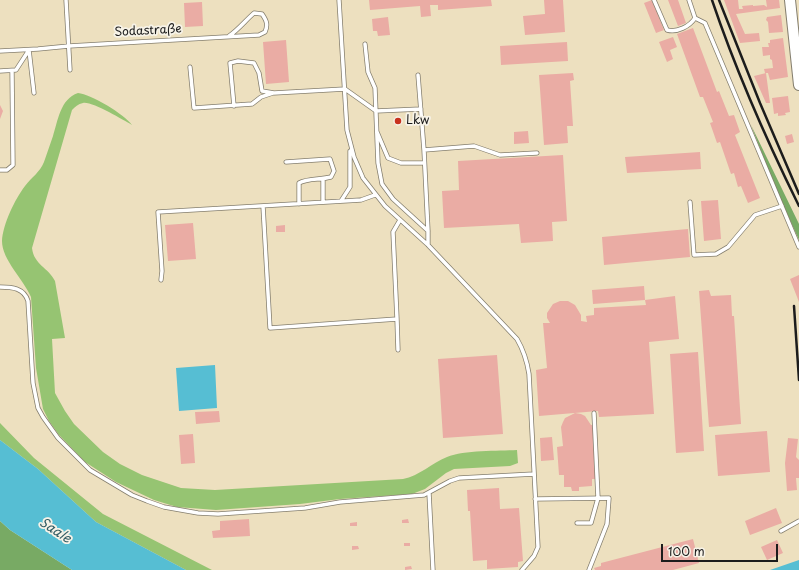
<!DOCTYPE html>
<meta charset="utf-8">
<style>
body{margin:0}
#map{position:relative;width:799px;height:570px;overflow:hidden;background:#ede0bf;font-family:"Playpen Sans",sans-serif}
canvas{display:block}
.scale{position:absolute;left:661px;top:544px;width:117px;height:18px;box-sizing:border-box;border:2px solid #1c1c1c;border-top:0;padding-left:5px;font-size:12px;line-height:14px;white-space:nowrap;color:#1c1c1c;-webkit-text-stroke:3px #f7f3e8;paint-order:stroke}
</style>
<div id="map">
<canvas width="799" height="570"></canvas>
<div class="scale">100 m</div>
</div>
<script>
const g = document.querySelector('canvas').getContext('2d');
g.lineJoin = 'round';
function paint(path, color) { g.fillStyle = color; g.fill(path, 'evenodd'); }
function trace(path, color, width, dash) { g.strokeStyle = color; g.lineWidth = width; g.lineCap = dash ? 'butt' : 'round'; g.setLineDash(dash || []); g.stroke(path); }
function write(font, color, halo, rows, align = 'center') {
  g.font = font + ' "Playpen Sans",sans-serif'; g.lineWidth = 3.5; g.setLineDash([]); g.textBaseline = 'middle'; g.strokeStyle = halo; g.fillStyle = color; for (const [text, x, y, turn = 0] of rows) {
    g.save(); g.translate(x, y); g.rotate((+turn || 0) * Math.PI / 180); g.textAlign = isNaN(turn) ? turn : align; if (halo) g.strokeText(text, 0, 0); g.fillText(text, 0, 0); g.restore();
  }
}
const green = new Path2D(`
 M78 93C91 94 124 114 132 125 123 120 92 101 83 103 78 104 75 107 72 110L32 248C34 265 48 267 55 281L65 338 52 339 55 393 65 411 74 424 103 452 120 464 142 475 181 488 215 490 403 479C419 476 432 463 447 457 464 450 498 451 517 450L518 463 510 466 454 469 446 473 425 489 412 494 340 499 300 504 216 510 177 507 154 500 116 482 85 462 59 435 49 421 43 409 36 368 31 297C24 280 2 260 2 241 3 224 15 199 25 186 32 177 40 172 44 162 47 153 50 145 53 136 58 121 60 99 78 93Z
 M0 423 34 458 103 514 212 570H186L96 522 38 469 0 440Z`);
const forest = new Path2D(`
 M751 125 799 224V240L774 185Z
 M0 521 10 530 72 570H0Z`);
const water = new Path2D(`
 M215 365 217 408 179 411 176 368Z
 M0 440 38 469 96 522 186 570H72L10 530 0 521Z
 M799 560V570H770Z`);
const building = new Path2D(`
 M369 0H491L492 6 438 10V5H430L431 16 421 17 420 6 370 10Z
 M544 0H563L565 32 525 35 523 16 545 14Z
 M652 0 664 30 656 33 644 3Z
 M668 0H678L686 23 678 26Z
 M724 0H738L739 9H743L742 6 753 5V6L764 5 767 7 766 0H779L780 8 736 14 745 34 759 33 760 41 740 43Z
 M202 2 203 26 185 27 184 3Z
 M781 15 783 32 769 33 768 22 766 20 767 17Z
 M388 17 390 35 378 36 377 31H373L372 19Z
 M693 28 717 92 719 91 729 116 734 115 740 132 735 135 760 198 748 203 741 186 738 187 734 173 731 174 720 142 717 143 710 123 713 122 703 97H700L677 34Z
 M673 37 677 47 670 50 673 59 667 62 659 42Z
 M783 38 788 77 770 80 768 73H765L764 69 773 68 772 60 770 59V55L763 56 762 47H769L768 43H770V40Z
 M286 40 289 82 266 84 263 42Z
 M567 42 568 61 501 65 500 46Z
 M573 73 574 80 570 81 573 126H567L568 143 544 145 539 75Z
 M766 73 770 103H766L754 76Z
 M788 96 790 112 785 113 786 115 778 116V113L774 114 772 98Z
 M0 105 3 111 0 119Z
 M528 131 529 143 514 144V132Z
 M792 134 794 142 787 144 785 136Z
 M700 152 701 169 627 173 625 157Z
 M563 155 567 221 552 222 553 241 521 243 519 224 444 228 442 191 459 190 458 161Z
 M718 200 721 239 704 241 701 201Z
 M193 223 196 259 168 261 165 225Z
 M285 225V232H276V226Z
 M688 229 690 257 604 265 602 237Z
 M799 275V302L790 279Z
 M644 286 645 300 593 304 592 290Z
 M709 290 711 296 731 295 732 316H734L741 424 709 427 699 291Z
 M675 296 679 339 649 342 654 414 599 417 598 411 539 416 536 370 547 368 543 323H550L547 318V313L553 304 560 301H568L575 305 581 315V321L587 322 586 316 594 315V308L646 305 645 300Z
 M698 352 704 451 676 453 670 354Z
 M497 355 503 434 443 438 438 359Z
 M219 411 220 422 196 424 195 412Z
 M575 413 581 414 585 416 591 425H594L596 479H592V486L579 487V491H572L571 487H564V475H559L557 447 563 446 561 427 563 422 565 418Z
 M767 431 770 472 718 476 715 435Z
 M193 434 195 463 181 464 179 435Z
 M552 437 554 460 541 461 540 438Z
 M788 438 798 439 796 457 799 460V478H796L797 490 787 491 785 463Z
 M499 488 500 509 519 508 523 561 518 562V567L487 569V560L473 561 470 511H468L467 490Z
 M776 508 782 523 750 535 745 521Z
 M249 519 250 536 213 538 212 531 220 530V521Z
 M408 519 409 523H402V520Z
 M357 522V526H350V523Z
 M693 539 699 563 673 570H595L594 568 601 566V563Z
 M777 540 783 553 767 560 761 547Z
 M404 543H410V546H404Z
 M352 546H358L359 549 352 550Z
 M411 566 412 569 405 570V567Z`);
const service = new Path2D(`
 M66 0 70 70
 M339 0 347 130 354 157 363 178 385 206 428 245 517 339C524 351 527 361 529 374L538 547 534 556 522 570
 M654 0 667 30C677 33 690 26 695 18L689 0
 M695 18 705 23 799 247
 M365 44 368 72 375 88 378 163 382 184 393 199 428 231
 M29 50 34 93
 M0 51 38 49 69 46 259 35 265 32C268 25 267 21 262 14L254 13C245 21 238 30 229 36
 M190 67 194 108 252 104 261 97 273 93
 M0 71 16 70 29 50
 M418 75 424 150 428 231V245
 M234 106 230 63 238 61 254 63 259 73 262 91 274 93 345 89 376 111 421 109
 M377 132 388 158 401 163H424
 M424 150 474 146 500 155 537 153
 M286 162 330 159 334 171 331 177C320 180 308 178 299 183V204
 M0 170H7L13 165 12 71
 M323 179V202
 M341 201 350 187V151
 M690 202 694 255 716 254 728 247 755 215 782 206
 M263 206 270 328 397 319 393 232 400 220
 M161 280 162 271 158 212 361 200 375 195
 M0 287C12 287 24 288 28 301L33 383 38 408 43 417 58 438 90 470 132 495 147 501 164 507 198 513 218 514 305 508 340 502 424 495 450 481 459 478 534 474
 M397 319 398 350
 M429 493 433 570
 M535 499 609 498 607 524 589 570
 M577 523H591L598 498 594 413
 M781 531 799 521`);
const secondary = new Path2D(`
 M790 0 799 85`);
const rail = new Path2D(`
 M712 0C736 71 766 139 799 206
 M719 0 760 103 799 194
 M794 306 799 380`);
const markers = [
 [398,121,4,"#c8321e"]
];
const streetNames = [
 ["Sodastraße",148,31,-3]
];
const poiNames = [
 ["Lkw",406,121]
];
const waterNames = [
 ["Saale",55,531,33]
];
paint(green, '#96c472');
paint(forest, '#78aa64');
paint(water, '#56bed3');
paint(building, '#eaaca4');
trace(service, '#847e6e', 5);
trace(secondary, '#847e6e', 12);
trace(service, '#fff', 3.5);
trace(secondary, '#fff', 10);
trace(rail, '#1c1c1c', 2.5);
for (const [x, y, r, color] of markers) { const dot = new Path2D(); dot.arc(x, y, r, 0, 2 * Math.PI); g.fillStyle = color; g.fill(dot); trace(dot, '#f7f3e8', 1.5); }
write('12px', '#1c1c1c', '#f7f3e8', streetNames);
write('12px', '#1c1c1c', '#f7f3e8', poiNames, 'left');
write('italic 13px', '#335d65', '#f7f3e8', waterNames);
</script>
